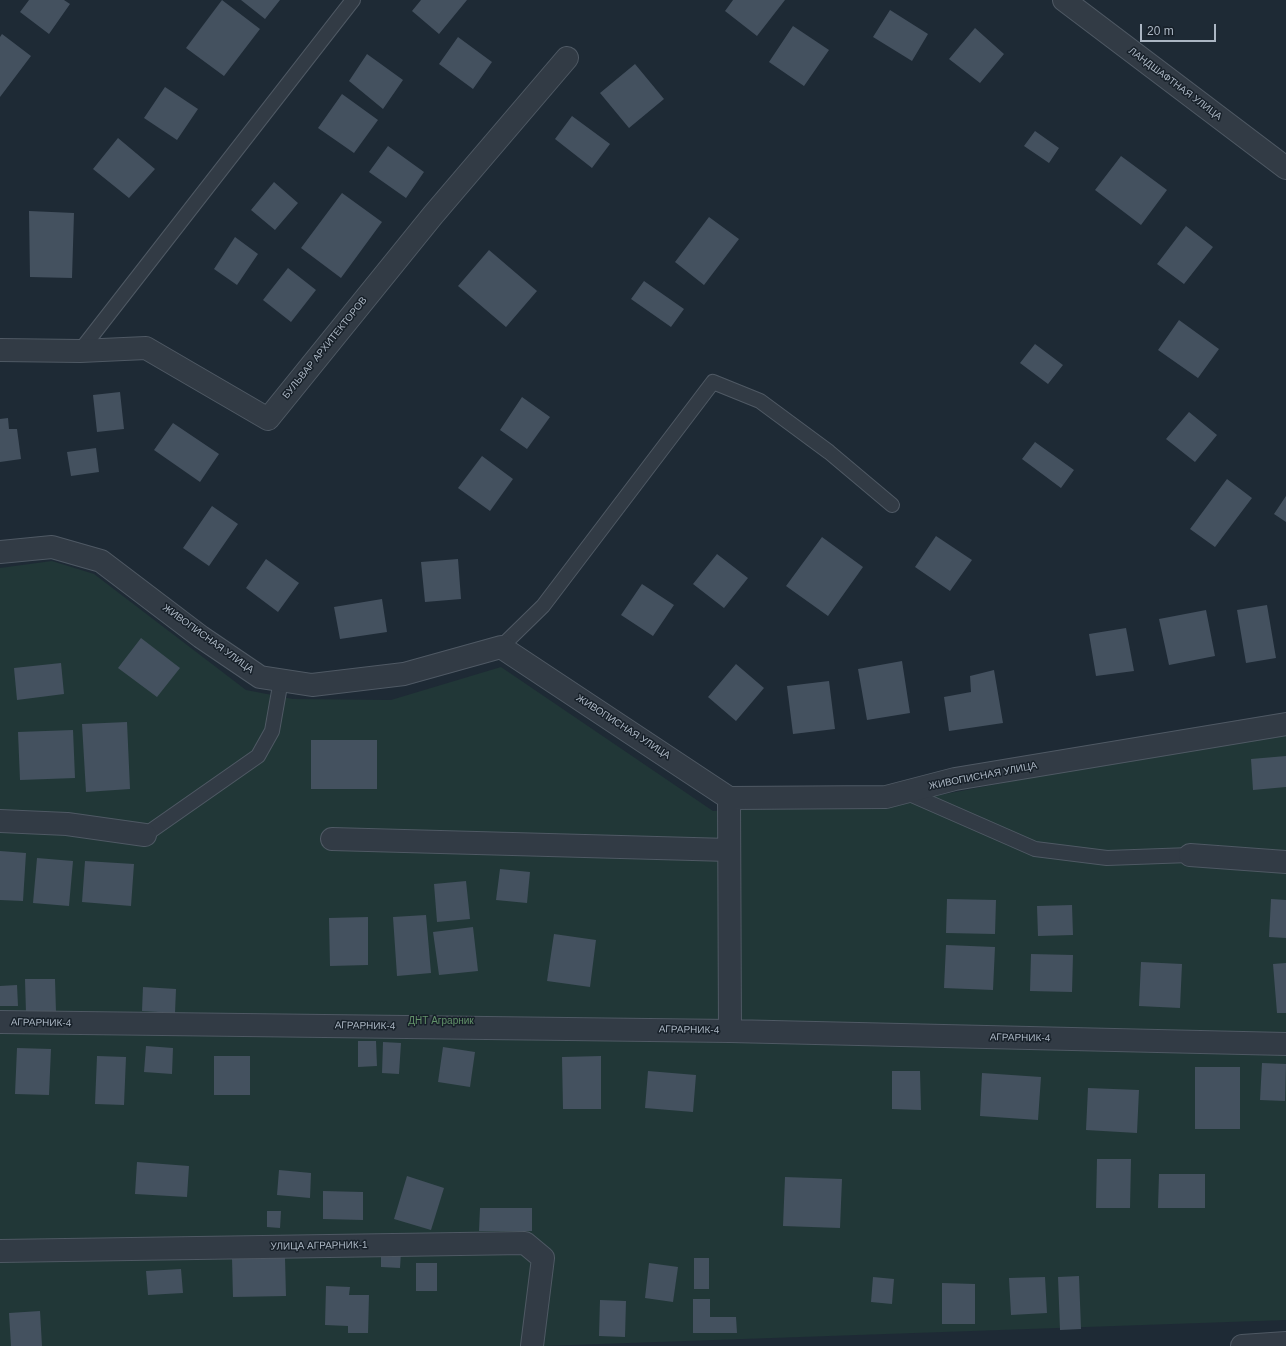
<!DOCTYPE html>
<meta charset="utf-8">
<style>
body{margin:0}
#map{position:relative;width:1286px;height:1346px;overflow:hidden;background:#1e2a35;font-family:Helvetica,sans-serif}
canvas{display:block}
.scale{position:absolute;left:1140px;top:24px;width:76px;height:18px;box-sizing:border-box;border:2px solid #abb6c3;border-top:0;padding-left:5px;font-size:12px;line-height:14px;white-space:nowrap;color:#abb6c3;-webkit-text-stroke:3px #172029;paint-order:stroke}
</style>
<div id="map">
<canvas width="1286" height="1346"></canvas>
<div class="scale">20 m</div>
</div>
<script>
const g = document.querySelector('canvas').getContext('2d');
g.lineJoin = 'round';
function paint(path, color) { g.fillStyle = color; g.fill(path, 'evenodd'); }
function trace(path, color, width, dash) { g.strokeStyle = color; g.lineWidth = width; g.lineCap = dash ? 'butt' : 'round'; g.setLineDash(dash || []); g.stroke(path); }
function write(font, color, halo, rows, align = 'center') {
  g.font = font + ' Helvetica,sans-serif'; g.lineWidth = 3; g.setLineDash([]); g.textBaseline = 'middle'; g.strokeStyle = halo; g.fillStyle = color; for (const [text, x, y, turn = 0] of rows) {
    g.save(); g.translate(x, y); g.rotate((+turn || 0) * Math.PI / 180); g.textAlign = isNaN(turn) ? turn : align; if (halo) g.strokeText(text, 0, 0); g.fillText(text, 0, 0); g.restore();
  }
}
const green = new Path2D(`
 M52 561 94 574 246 690 293 699 391 700 501 667 713 811 924 798 1208 744 1286 734V1320L543 1346H0V568Z`);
const building = new Path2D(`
 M29 0H64L70 4 49 34 20 12Z
 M222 0 260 29 224 76 186 48Z
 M241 0H280L265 19Z
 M421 0H467L439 34 412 11Z
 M733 0H785L757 36 725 11Z
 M890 10 928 34 912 61 873 37Z
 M793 26 829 50 804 86 769 62Z
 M975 28 1004 54 980 83 949 59Z
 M2 34 31 56 0 97V37Z
 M458 37 492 62 473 89 439 64Z
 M367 54 403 80 383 109 349 81Z
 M635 64 664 99 629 128 600 93Z
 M165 87 198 109 177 140 144 118Z
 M342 94 378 120 354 153 318 128Z
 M572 116 610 144 592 168 555 139Z
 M1035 131 1059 148 1049 163 1024 146Z
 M118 138 155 169 129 198 93 169Z
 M388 146 424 172 406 198 369 172Z
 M1121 156 1167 190 1141 225 1095 190Z
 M274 182 298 203 275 230 251 210Z
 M342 193 382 222 341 278 301 248Z
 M29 211 74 213 72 278 30 277Z
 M709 217 739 239 704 285 675 262Z
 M1186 226 1213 247 1184 284 1157 264Z
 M235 237 258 254 237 285 214 269Z
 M489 250 537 291 506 327 458 286Z
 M288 268 316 290 291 322 263 300Z
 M644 281 684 309 671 327 631 299Z
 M1179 320 1219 349 1198 378 1158 350Z
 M1035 344 1063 365 1048 384 1020 363Z
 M120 392 124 429 97 432 93 395Z
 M522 397 550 417 527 449 500 430Z
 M1189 412 1217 435 1195 462 1166 439Z
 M8 418 9 429H17L21 459 0 462V419Z
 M173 423 219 454 200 482 154 450Z
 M1035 442 1074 470 1061 488 1022 459Z
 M96 448 99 472 71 476 67 452Z
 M482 456 513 479 490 511 458 488Z
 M1227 479 1252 498 1215 547 1190 529Z
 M1286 496V522L1274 514Z
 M212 506 238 524 209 566 183 548Z
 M936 536 972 560 950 591 915 567Z
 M822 537 863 567 828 616 786 586Z
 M717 554 748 578 724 608 693 584Z
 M266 559 299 583 278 612 246 588Z
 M458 559 461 599 425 602 421 562Z
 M642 584 674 605 653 636 621 615Z
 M382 599 387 632 340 639 334 607Z
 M1267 605 1276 658 1246 663 1237 610Z
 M1206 610 1215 656 1169 665 1159 619Z
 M1126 628 1134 671 1096 676 1089 634Z
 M141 638 180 668 157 697 118 668Z
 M902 661 910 713 867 720 858 669Z
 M61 663 64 694 17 700 14 668Z
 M736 664 764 688 736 721 708 697Z
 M994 670 1003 723 949 731 944 697 971 692 970 676Z
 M829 681 835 729 793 734 787 686Z
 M127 722 130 789 86 792 82 724Z
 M73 730 75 778 20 780 18 732Z
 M311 740H377V789H311Z
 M1286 756V787L1253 790 1251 759Z
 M0 851 26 853 23 901 0 900Z
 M37 858 73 861 69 906 33 903Z
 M85 861 134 864 131 906 82 902Z
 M500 869 530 872 527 903 496 900Z
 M466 881 470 919 437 922 434 884Z
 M947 899 996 900 995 934 946 933Z
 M1271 899 1286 900V938L1269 937Z
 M1072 905 1073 935 1038 936 1037 906Z
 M426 915 431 973 397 976 393 917Z
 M368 917V965L330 966 329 918Z
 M473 927 478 971 439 975 433 932Z
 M554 934 596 940 590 987 547 981Z
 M946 945 995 947 993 990 944 988Z
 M1031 954 1073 955 1072 992 1030 991Z
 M1141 962 1182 964 1180 1008 1139 1006Z
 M1286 963V1013H1277L1273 964Z
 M25 979H55L56 1012 26 1013Z
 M17 985 18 1006H0V986Z
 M143 987 176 989 175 1013 142 1011Z
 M358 1041H376L377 1066 358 1067Z
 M383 1042 401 1043 399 1074 382 1073Z
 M146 1046 173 1048 172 1074 144 1072Z
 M443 1047 475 1052 470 1087 438 1082Z
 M17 1048 51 1049 49 1095 15 1094Z
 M97 1056 126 1057 124 1105 95 1104Z
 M214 1056H250V1095H214Z
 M601 1056V1109H563L562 1057Z
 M1262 1063 1286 1064 1285 1101 1260 1100Z
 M1195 1067H1240V1129H1195Z
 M648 1071 696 1075 693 1112 645 1108Z
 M892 1071H920L921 1110 892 1109Z
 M982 1073 1041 1077 1038 1120 980 1116Z
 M1088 1088 1139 1090 1137 1133 1086 1130Z
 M1097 1159H1131L1130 1208H1096Z
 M137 1162 189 1166 187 1197 135 1194Z
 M279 1170 311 1173 310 1198 277 1195Z
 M1159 1174H1205V1208H1158Z
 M407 1176 444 1188 431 1230 394 1219Z
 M785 1177 842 1179 840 1228 783 1226Z
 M323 1191 363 1192V1220L323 1219Z
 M480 1208H532V1231H479Z
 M267 1211H281L280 1228 267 1227Z
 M381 1252H401L400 1268 381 1267Z
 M232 1258H285L286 1296 233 1297Z
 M694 1258H709V1289H694Z
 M416 1263H437V1291H416Z
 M649 1263 678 1267 673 1302 645 1298Z
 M181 1269 183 1293 148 1295 146 1271Z
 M1079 1276 1081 1329 1060 1330 1058 1277Z
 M873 1277 894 1279 892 1304 871 1302Z
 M1045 1277 1047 1313 1011 1315 1009 1278Z
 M942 1283 975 1284V1324H942Z
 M326 1286 350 1287 349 1295H369L368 1333H348V1326L325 1325Z
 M693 1299H710V1317H736L737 1333H693Z
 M600 1300 626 1301 625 1337 599 1336Z
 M40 1311 42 1346H11L9 1313Z`);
const service = new Path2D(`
 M80 351 353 0
 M501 647 543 606 713 382 760 401 829 452 892 505
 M905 792 1035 849 1107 858 1190 855
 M145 835 258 756 272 731 281 680`);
const minor = new Path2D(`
 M1064 0 1286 168
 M0 350 80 351 146 348 268 419 433 215 567 58
 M0 552 52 547 101 561 201 637 260 677 312 685 404 674 501 647 729 798 886 797 955 779 1286 724
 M0 821 67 824 145 835
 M332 839 729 850
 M1190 855 1286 862
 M0 1022 730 1031 729 798
 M730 1031 1286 1044
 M0 1251 525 1243 543 1258 532 1346`);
const tertiary = new Path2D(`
 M1242 1346 1286 1343`);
const streetNames = [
 ["ЛАНДШАФТНАЯ УЛИЦА",1175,84,37],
 ["БУЛЬВАР АРХИТЕКТОРОВ",325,348,-51],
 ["ЖИВОПИСНАЯ УЛИЦА",208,639,36],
 ["ЖИВОПИСНАЯ УЛИЦА",623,727,33],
 ["ЖИВОПИСНАЯ УЛИЦА",983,776,-11],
 ["АГРАРНИК-4",41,1023,1],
 ["АГРАРНИК-4",365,1026,1],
 ["АГРАРНИК-4",689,1030,1],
 ["АГРАРНИК-4",1020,1038,1],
 ["УЛИЦА АГРАРНИК-1",319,1246,-1]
];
const parkNames = [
 ["ДНТ Аграрник",441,1021]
];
paint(green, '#213737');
paint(building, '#44515f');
trace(service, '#4f5964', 16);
trace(minor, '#4f5964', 24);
trace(tertiary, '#4f5964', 24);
trace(service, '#323b45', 14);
trace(minor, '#323b45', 22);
trace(tertiary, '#323b45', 22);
write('10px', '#abb6c3', '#172029', streetNames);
write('10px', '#63926a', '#172029', parkNames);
</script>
